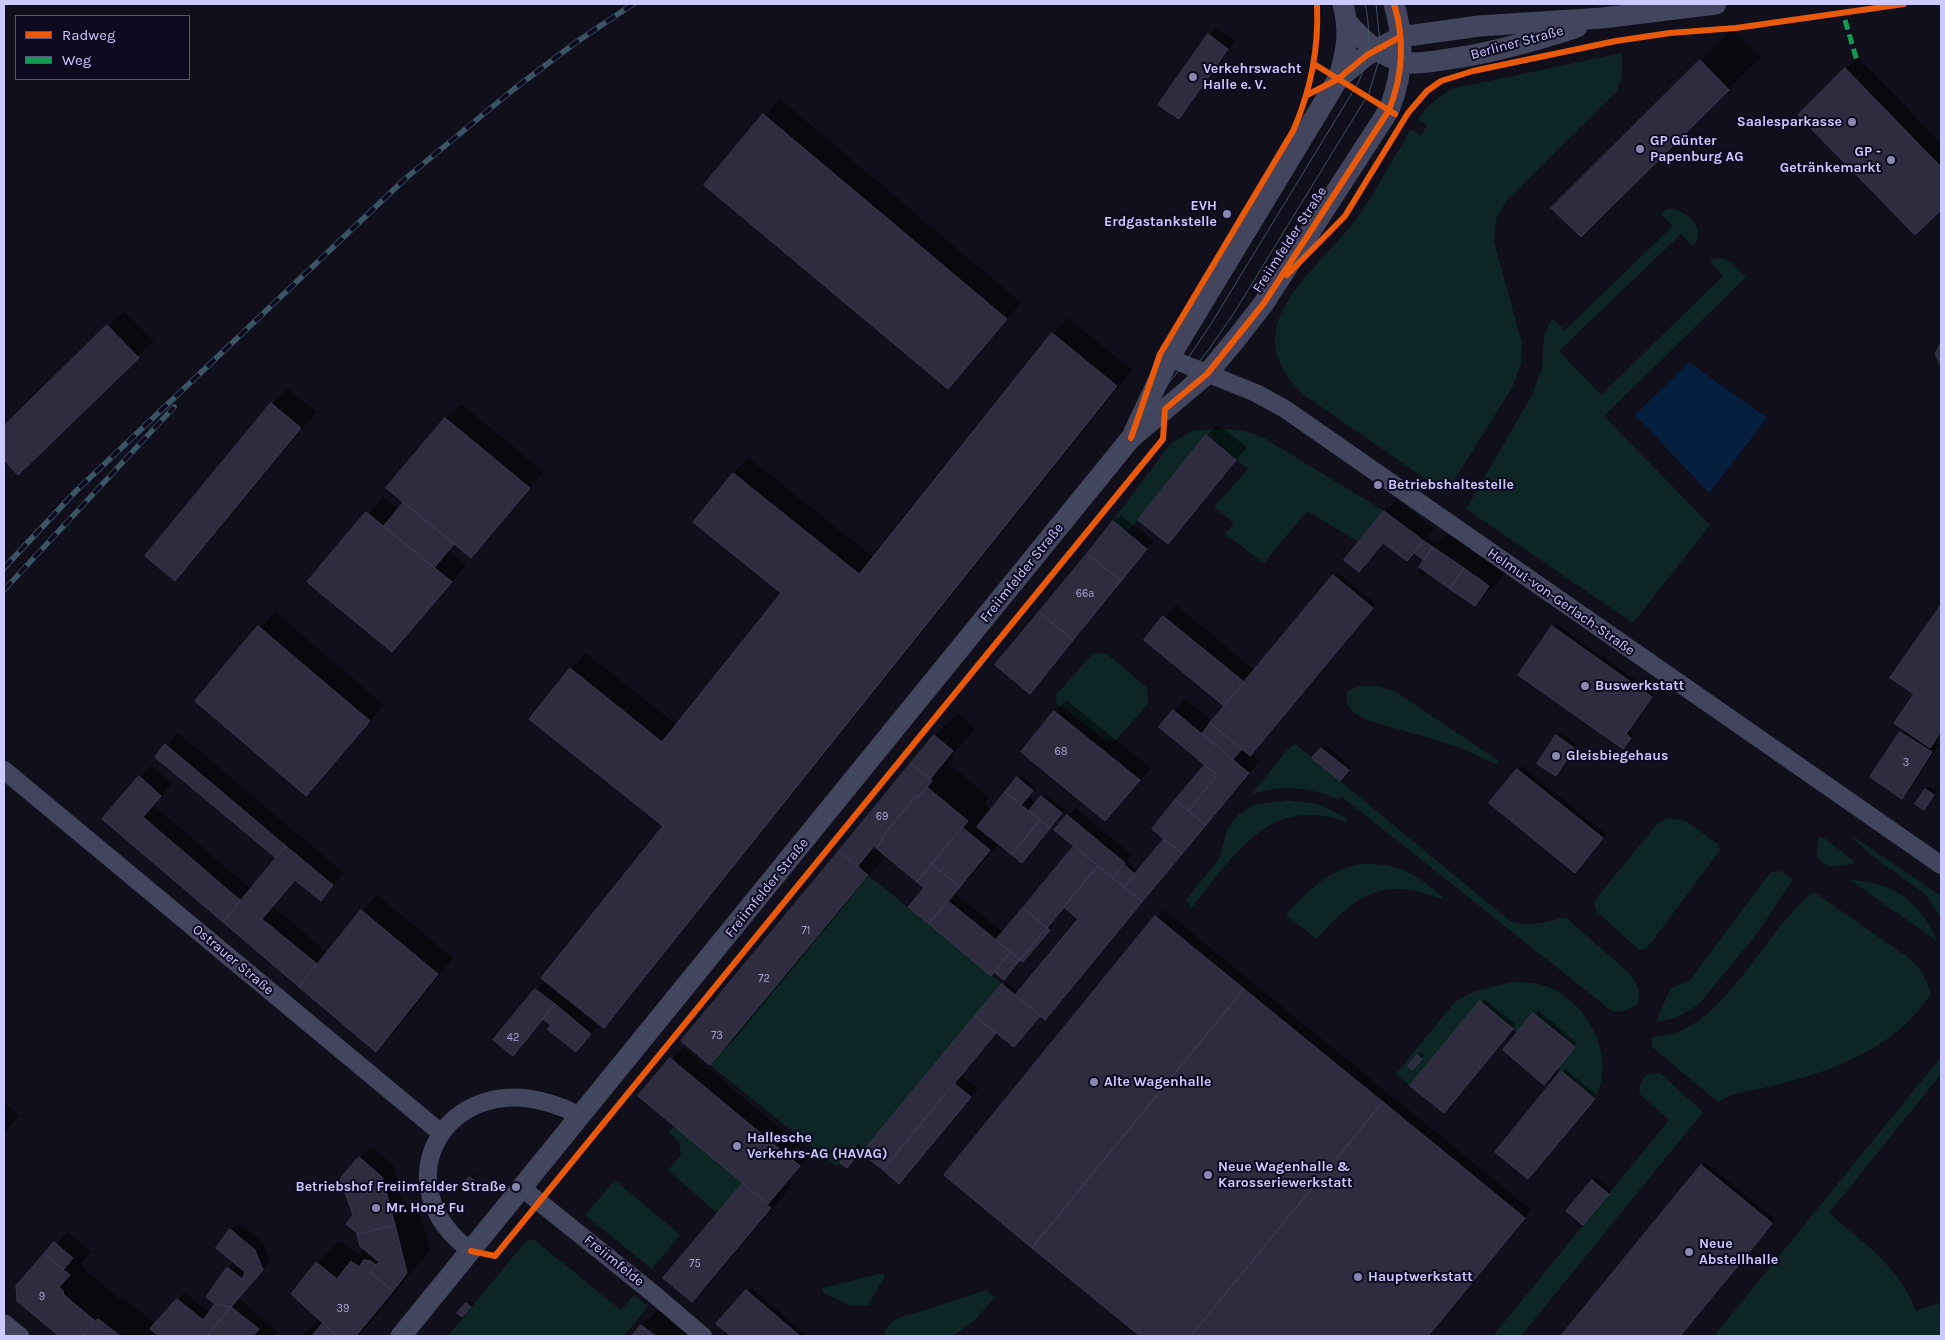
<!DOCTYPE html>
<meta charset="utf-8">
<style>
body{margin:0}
#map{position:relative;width:1945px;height:1340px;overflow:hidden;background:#100f1b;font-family:Karla,sans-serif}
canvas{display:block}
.frame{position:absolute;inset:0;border:5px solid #ccc9ff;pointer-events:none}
.legend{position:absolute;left:15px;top:15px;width:175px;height:65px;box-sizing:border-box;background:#0d0a20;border:1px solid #595679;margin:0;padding:6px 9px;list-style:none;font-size:15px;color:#ccc9ff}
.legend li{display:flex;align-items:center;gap:10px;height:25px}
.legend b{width:25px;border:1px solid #595679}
</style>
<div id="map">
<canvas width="1945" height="1340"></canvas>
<div class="frame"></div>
<ul class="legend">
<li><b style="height:6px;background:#e8590c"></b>Radweg</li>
<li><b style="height:6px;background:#139951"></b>Weg</li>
</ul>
</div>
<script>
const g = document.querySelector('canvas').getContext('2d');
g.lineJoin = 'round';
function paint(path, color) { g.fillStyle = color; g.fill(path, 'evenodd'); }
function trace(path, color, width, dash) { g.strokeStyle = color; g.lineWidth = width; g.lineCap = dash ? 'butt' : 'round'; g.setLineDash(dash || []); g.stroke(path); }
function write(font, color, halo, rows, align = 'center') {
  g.font = font + ' Karla,sans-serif'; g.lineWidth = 4; g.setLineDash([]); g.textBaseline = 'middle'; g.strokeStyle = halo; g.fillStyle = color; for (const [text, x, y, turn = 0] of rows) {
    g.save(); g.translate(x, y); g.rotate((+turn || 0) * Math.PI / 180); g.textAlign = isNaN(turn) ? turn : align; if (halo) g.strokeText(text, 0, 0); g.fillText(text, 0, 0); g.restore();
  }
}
const green = new Path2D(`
 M1622 53V76L1617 91 1507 200 1496 219 1494 242 1522 343 1521 363 1513 386 1446 493 1304 395C1232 327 1312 276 1353 223 1375 194 1392 160 1411 129L1421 136 1427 125 1418 119 1429 105 1451 89Z
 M1668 209C1686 208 1708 229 1693 246L1681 234 1559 351 1601 395 1723 276 1710 261C1725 252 1736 267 1746 277L1604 416 1710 525 1633 623 1466 509 1532 395 1542 368 1544 336 1552 318 1565 330 1673 226 1661 214Z
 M1228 429 1245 431 1264 438 1384 511 1358 542 1307 511 1264 563 1225 534 1234 523 1214 507 1248 469 1206 435 1127 533 1113 521 1170 444 1194 430Z
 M1106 653 1147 688 1148 704 1117 739 1108 742 1056 703V695L1092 654Z
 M1360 686H1376L1396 692 1499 761 1496 764 1453 745 1367 720 1354 713 1347 704V691Z
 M1295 744 1510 921C1527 928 1548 922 1565 917L1628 972C1637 983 1641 990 1638 1004L1625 1011 1613 1012 1341 796 1338 799C1308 787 1283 784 1252 794L1287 750Z
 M1287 800 1318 804 1348 819 1346 822C1267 794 1235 856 1191 908L1186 900 1219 859 1227 830 1238 815 1254 805Z
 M1669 818 1686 821 1718 844 1720 850 1651 943 1645 949H1638L1596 911 1594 901 1657 824Z
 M1850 834 1941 896V917L1925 894 1867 852Z
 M1819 837H1823L1856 863 1830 867 1816 857Z
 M1359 864C1397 862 1414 873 1442 896L1441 899C1382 875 1354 896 1317 939L1286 915C1307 891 1327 872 1359 864Z
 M1780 871 1793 879 1759 931 1699 1004 1676 1018 1656 1022 1670 989 1690 980 1766 878 1771 872Z
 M868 875 1002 984 862 1153 854 1146 837 1167 710 1065Z
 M1850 880C1893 882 1920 901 1937 941Z
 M1814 892 1909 958 1922 972 1931 993C1890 1060 1803 1080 1731 1095L1718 1102 1652 1047V1037C1725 1035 1760 932 1814 892Z
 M1512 982C1525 982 1538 982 1550 988 1583 1002 1607 1041 1602 1077 1601 1084 1598 1092 1595 1099L1558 1068 1575 1047 1533 1013 1517 1033 1480 1002 1410 1086 1396 1074 1455 1002 1475 991Z
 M1941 1057V1074L1829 1213C1863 1243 1900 1267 1916 1311L1939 1303 1941 1336H1714Z
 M1660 1073 1703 1112 1521 1336H1493L1669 1120 1640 1094 1639 1087 1646 1075Z
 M674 1126 743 1183 718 1214 668 1170 681 1155 679 1142 669 1132Z
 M615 1180 680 1235 652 1269 585 1215Z
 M533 1239 621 1310 634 1295 648 1306 624 1336H448L526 1241Z
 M882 1273 885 1276 868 1305 851 1306 822 1292 823 1288Z
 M987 1290 994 1298 975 1320 953 1336H884L886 1328 896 1319Z`);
const water = new Path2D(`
 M1689 362 1767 418 1709 493 1635 415Z`);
const shadow = new Path2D(`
 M1216 28 1235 41 1179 118 1209 35Z
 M1732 29 1760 57 1581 236 1553 208Z
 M1858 57 1941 143V208L1915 233 1799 115Z
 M780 99 1021 303 948 388 706 185Z
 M124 311 154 341 18 473 4 459V427Z
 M1068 318 1132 370 619 1011 604 1027 664 826 571 669 586 653 677 725 783 593 733 473 749 458 874 558 1053 334Z
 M287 388 316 412 190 564 175 580 272 404Z
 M461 404 544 472 471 556 454 542 448 551 466 566 392 650 309 582 383 497 399 510 405 502 446 419Z
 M1218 425 1247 447 1168 542 1206 436Z
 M1397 500 1435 529 1428 537 1437 544 1456 525 1511 563 1498 582 1475 604 1428 572 1423 577 1417 572 1425 559 1415 552 1407 560 1384 542 1359 570 1385 512Z
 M1121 515 1153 541 1030 692 1114 522Z
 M1337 572 1376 604 1251 754 1260 761 1048 1015 1040 1014 1017 1042 997 1032 961 1075 978 1089 899 1182 864 1153 1003 985 1006 981 1019 993 1080 919 1065 906 1050 924 1052 926 1026 957 1020 959 926 888 886 855 733 1041 710 1063 683 1041 935 736 958 713 975 728 952 756 954 758 949 764 989 797 984 804 992 810 1021 775 1035 787 1028 796 1037 804 1045 794 1065 809 1022 862 999 843 956 894 1004 933 1076 846 1056 829 1075 808 1132 855 1127 861 1139 872 1166 839 1207 765 1161 727 1185 699 1213 722 1226 706 1146 640 1176 605 1255 671Z
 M1941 607V732L1934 741 1939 744 1910 790 1902 798 1901 733 1905 729 1915 694 1892 678Z
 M275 612 384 705 306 794 197 700Z
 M1556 624 1654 693 1628 730 1633 734 1627 744 1553 627Z
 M1066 700 1151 768 1105 820 1055 712Z
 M178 733 344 873 321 900 296 879 273 907 328 953 377 895 453 958 392 1035 376 1051 104 819 151 766 172 783 153 805 252 890 277 858 157 756Z
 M1560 733 1577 744 1559 771 1557 736Z
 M1326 745 1351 766 1343 776 1314 758Z
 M1522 766 1606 834 1578 868 1491 803Z
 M1930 786 1937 791 1927 805 1917 804Z
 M1164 910 1531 1210 1428 1336H1143L945 1175Z
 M543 982 598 1026 576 1051 544 1018 513 1055 495 1040Z
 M1484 999 1516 1025 1447 1108 1481 1002Z
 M1538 1010 1577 1043 1547 1080 1504 1050Z
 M683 1047 810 1154 788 1180 793 1184 714 1278 692 1301 745 1183 640 1096Z
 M1421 1052 1424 1055 1416 1065 1409 1066Z
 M1565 1069 1597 1095 1532 1174 1562 1072Z
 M4 1102 19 1115 4 1133Z
 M858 1144 862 1147 850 1162 855 1147Z
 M371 1147 393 1165 404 1207 417 1203 430 1250 359 1336H302L320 1318 317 1263 340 1241 358 1255 365 1249 360 1234 347 1224 354 1216 360 1158Z
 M1705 1162 1775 1219 1679 1336H1563Z
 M474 1174 477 1176 469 1186H463Z
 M1596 1177 1612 1190 1587 1220 1568 1211Z
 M238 1223 263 1242 270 1261 238 1298 278 1332 274 1336H61L18 1300 17 1287 68 1232 91 1252 81 1264 86 1269 85 1270 119 1299 121 1297 157 1324 185 1292 210 1313 217 1304 208 1297 235 1262 231 1230Z
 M751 1287 807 1336H732L718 1324Z
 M470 1301 473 1303 466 1312 467 1304Z
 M665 1303 692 1336H634L642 1325Z`);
const building = new Path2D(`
 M1208 34 1228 49 1179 119 1158 105Z
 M1700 60 1729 90 1581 237 1551 208Z
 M1845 68 1941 167V210L1915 235 1798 115Z
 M763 114 1007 319 948 389 704 185Z
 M107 325 139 358 18 475 4 460V426Z
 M1052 333 1117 386 604 1028 541 978 663 826 529 719 570 668 662 742 781 593 693 522 733 473 859 574Z
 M1941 343V366L1935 354Z
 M271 403 301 428 175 581 145 556Z
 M445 418 530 488 471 558 386 488Z
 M1206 435 1236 460 1168 544 1138 520Z
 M404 502 454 544 434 568 384 526Z
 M1384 511 1424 541 1407 561 1383 543 1359 572 1344 560Z
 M366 512 452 582 392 652 307 582Z
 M1113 521 1147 549 1121 581 1087 554Z
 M1424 541 1433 547 1424 560 1414 553Z
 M1433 547 1464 568 1450 589 1419 567Z
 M1087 554 1121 581 1073 640 1039 612Z
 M1464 568 1489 586 1475 606 1450 589Z
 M1333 575 1373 608 1250 756 1210 723Z
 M1941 605V731L1930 748 1894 723 1914 694 1890 678Z
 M1039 612 1073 640 1030 694 995 665Z
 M1163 616 1244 682 1224 706 1144 640Z
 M258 626 370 721 306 796 195 701Z
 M1552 626 1652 697 1626 734 1631 738 1623 749 1518 675Z
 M1173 710 1249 773 1206 825 1188 811 1217 775 1159 727Z
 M1054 711 1140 780 1105 821 1021 752Z
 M1210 723 1242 749 1233 759 1202 734Z
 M1900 732 1932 752 1902 799 1870 777Z
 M934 735 953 751 930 779 911 763Z
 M1556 735 1574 748 1556 776 1537 764Z
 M165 744 286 846 276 858 155 757Z
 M1321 748 1349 770 1340 781 1312 758Z
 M911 763 932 781 919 797 917 795 881 838 884 839 876 848 874 846 857 867 839 851Z
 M1205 765 1217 775 1188 811 1175 800Z
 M1517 769 1603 838 1575 873 1489 803Z
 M139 776 161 796 143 817 241 901 223 922 102 819Z
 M1017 777 1033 791 1021 805 1005 792Z
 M927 787 968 821 917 882 876 848 884 839 881 838 917 795 919 797Z
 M1925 789 1934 795 1924 810 1915 804Z
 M1005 792 1040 820 1012 855 977 827Z
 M1041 796 1062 813 1050 828 1029 811Z
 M1175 800 1206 825 1182 854 1152 829Z
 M1067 815 1125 863 1113 878 1054 830Z
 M1040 820 1050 828 1022 863 1012 855Z
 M962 827 990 850 960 887 932 864Z
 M1164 839 1182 854 1142 902 1124 887Z
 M286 846 333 885 321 901 295 880 262 919 317 964 299 987 223 922Z
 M1074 846 1098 866 1047 928 1023 908Z
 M839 851 868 875 710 1065 681 1041Z
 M932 864 960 887 929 924 908 907 924 888 917 882Z
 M1124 865 1135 874 1124 887 1113 878Z
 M1098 866 1142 902 1045 1020 1015 995 1078 919 1064 907Z
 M948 901 1011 952 991 976 929 924Z
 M1023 908 1047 928 1020 960 996 940Z
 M361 910 438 974 376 1052 299 987Z
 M1155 916 1244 989 1032 1248 944 1175Z
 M1047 928 1050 930 1023 962 1020 960Z
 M1011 952 1020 960 1004 980 994 972Z
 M1002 984 1040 1016 1014 1047 975 1016Z
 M535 989 555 1004 513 1056 493 1040Z
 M1244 989 1383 1102 1191 1336H1140L1032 1248Z
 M1480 1001 1513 1029 1444 1113 1410 1086Z
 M555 1004 591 1034 576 1052 547 1029 551 1025 543 1019Z
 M1533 1013 1575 1047 1544 1085 1503 1050Z
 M975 1016 996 1033 883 1170 862 1153Z
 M1417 1055 1422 1059 1412 1070 1408 1066Z
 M670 1058 800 1166 768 1204 638 1096Z
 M1561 1071 1595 1099 1528 1179 1495 1152Z
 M954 1083 971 1097 899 1184 883 1170Z
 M1383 1102 1525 1218 1428 1336H1191Z
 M854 1146 860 1151 847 1168 840 1163Z
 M359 1157 382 1177 395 1225 358 1234 346 1224 353 1215 340 1179Z
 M1701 1165 1772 1223 1764 1234 1680 1336H1561Z
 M469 1177 474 1180 466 1191 461 1187Z
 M1592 1180 1609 1194 1583 1225 1566 1211Z
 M743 1183 771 1208 692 1302 663 1278Z
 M395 1225 407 1273 393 1291 370 1272 379 1262 360 1246 357 1235Z
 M230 1229 255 1250 263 1270 231 1307 215 1304 206 1297 227 1267 242 1279 245 1272 216 1248Z
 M54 1242 73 1258 63 1270 44 1254Z
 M44 1254 70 1275 59 1287 64 1292 63 1294 95 1321 82 1336H59L17 1301 16 1286Z
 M364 1260 371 1261 376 1265 370 1272 393 1291 356 1336H337L291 1294 316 1262 337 1279 351 1261 359 1267Z
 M746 1290 800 1336H731L716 1324Z
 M177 1299 203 1320 215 1304 231 1307 207 1336H159L150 1329Z
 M466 1303 471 1307 462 1317 457 1313Z
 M231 1307 259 1329 253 1336H207Z
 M98 1319 120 1336H82Z
 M323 1323 337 1336H312Z
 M641 1325 656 1336H632Z`);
const minor = new Path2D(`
 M1169 358 1256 393 1285 409 1941 865
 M4 770 441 1133
 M522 1188 655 1295 703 1336
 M471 1251C381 1185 445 1074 545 1102 557 1105 570 1110 580 1117
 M4 1323 20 1336`);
const tertiary = new Path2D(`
 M1348 23C1362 40 1378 54 1400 61 1412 65 1429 62 1442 60 1489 54 1532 42 1577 27
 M1338 79 1367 55 1400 37 1479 26 1602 18 1716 4
 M1134 432 1169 358 1338 79C1347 52 1350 31 1343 4
 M401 1336 1131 438 1207 374 1236 339 1264 303 1389 110C1403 75 1405 40 1394 4`);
const tram = new Path2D(`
 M395 1336 1184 364 1211 324 1358 83C1370 59 1371 29 1365 4
 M410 1336 1207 352 1234 313 1369 93 1381 53 1376 4`);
const rail = new Path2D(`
 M4 568 76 491 406 178 514 89 575 43 633 4
 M4 590 174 407`);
const quiet = new Path2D(`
 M1845 20 1857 61`);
const cycleway = new Path2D(`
 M1314 64 1395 114
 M1307 95 1338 79 1367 55 1400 37
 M1287 275 1345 216 1408 113 1427 91 1441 81 1473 71 1616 41 1670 33 1736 28 1904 4
 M1131 438 1160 354 1293 131C1311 90 1319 48 1317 4
 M471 1251 495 1256 1163 439 1165 409 1207 374 1264 303 1389 110C1403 75 1405 40 1394 4`);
const markers = [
 [1193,77,5,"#8a88af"],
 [1852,122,5,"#8a88af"],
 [1640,149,5,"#8a88af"],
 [1891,160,5,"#8a88af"],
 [1227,214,5,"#8a88af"],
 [1378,485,5,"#8a88af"],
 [1585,686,5,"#8a88af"],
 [1556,756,5,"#8a88af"],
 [1094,1082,5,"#8a88af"],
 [737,1146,5,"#8a88af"],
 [1208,1175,5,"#8a88af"],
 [516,1187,5,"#8a88af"],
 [376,1208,5,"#8a88af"],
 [1689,1252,5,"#8a88af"],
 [1358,1277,5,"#8a88af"]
];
const numberNames = [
 ["66a",1085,594],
 ["68",1061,752],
 ["3",1906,763],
 ["69",882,817],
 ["71",806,931],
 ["72",764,979],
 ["73",717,1036],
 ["42",513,1038],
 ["75",695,1264],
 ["9",42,1297],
 ["39",343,1309]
];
const streetNames = [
 ["Berliner Straße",1517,43,-15],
 ["Freiimfelder Straße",1290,240,-57],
 ["Freiimfelder Straße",1022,573,-51],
 ["Helmut-von-Gerlach-Straße",1561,602,35],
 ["Freiimfelder Straße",767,888,-51],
 ["Ostrauer Straße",233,960,40],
 ["Freiimfelde",614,1261,39]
];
const poiNames = [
 ["Verkehrswacht",1203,69],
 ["Halle e. V.",1203,85],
 ["Saalesparkasse",1842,122,"right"],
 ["GP Günter",1650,141],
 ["Papenburg AG",1650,157],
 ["GP -",1881,152,"right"],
 ["Getränkemarkt",1881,168,"right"],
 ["EVH",1217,206,"right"],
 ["Erdgastankstelle",1217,222,"right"],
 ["Betriebshaltestelle",1388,485],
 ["Buswerkstatt",1595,686],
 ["Gleisbiegehaus",1566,756],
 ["Alte Wagenhalle",1104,1082],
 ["Hallesche",747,1138],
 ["Verkehrs-AG (HAVAG)",747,1154],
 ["Neue Wagenhalle &",1218,1167],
 ["Karosseriewerkstatt",1218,1183],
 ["Betriebshof Freiimfelder Straße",506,1187,"right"],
 ["Mr. Hong Fu",386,1208],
 ["Neue",1699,1244],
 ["Abstellhalle",1699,1260],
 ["Hauptwerkstatt",1368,1277]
];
paint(green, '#0d2625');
paint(water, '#071f3f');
paint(shadow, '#0007');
paint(building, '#2e2c3e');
trace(building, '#3b3950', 1);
trace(minor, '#43445d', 18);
trace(tertiary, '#43445d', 21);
trace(tram, '#3c5565', 1);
trace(rail, '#3c5565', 5.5);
trace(rail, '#0d0a20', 4, [11]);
trace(quiet, '#139951', 5, [10, 5]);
trace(cycleway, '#e8590c', 6);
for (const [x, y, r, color] of markers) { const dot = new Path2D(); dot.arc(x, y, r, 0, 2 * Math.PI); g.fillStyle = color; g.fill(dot); trace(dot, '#0d0a20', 2); }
write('11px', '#a4a2cf', null, numberNames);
write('14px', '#ccc9ff', '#0d0a20', streetNames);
write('bold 14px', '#ccc9ff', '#0d0a20', poiNames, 'left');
</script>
